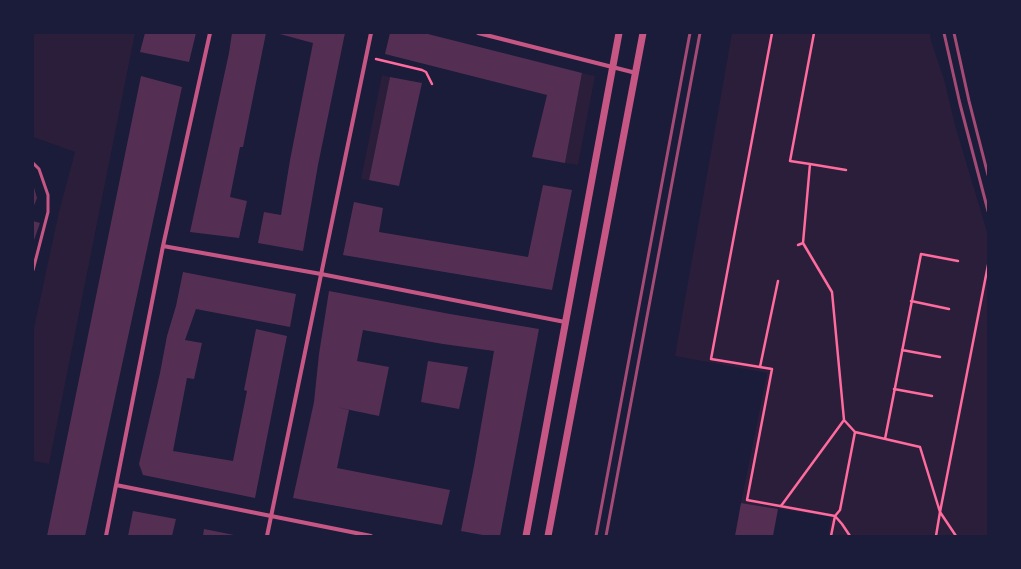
<!DOCTYPE html>
<style>
body{margin:0}
#map{position:relative;width:1021px;height:569px;overflow:hidden;background:#1b1b3a;font-family:Barlow,sans-serif}
canvas{display:block}
.frame{position:absolute;inset:0;border:34px solid #1b1b3a;pointer-events:none}
</style>
<div id="map">
<canvas width="1021" height="569"></canvas>
<div class="frame"></div>
</div>
<script>
const g = document.querySelector('canvas').getContext('2d');
g.lineJoin = 'round';
function paint(path, color) { g.fillStyle = color; g.fill(path, 'evenodd'); }
function trace(path, color, width, dash) { g.strokeStyle = color; g.lineWidth = width; g.lineCap = dash ? 'butt' : 'round'; g.setLineDash(dash || []); g.stroke(path); }
const green = new Path2D(`
 M33 33H135L49 464 33 461V332L59 212 75 152 33 137Z
 M732 33H930L931 41 944 79 955 125 988 235V536H828L831 517 741 503 767 373 675 356Z
 M582 73 595 76 578 165 565 163Z
 M382 75 390 77 369 180 361 179Z`);
const building = new Path2D(`
 M145 33H196L189 62 140 52Z
 M232 33H266L243 147H240L230 197 247 201 239 238 190 232 229 53Z
 M276 33H345L318 165 303 251 258 243 264 212 281 215 290 160 313 43Z
 M390 33H424L582 73 565 163 532 157 547 95 385 54Z
 M141 76 182 87 85 536H47Z
 M390 77 422 83 399 186 369 180Z
 M33 184 37 198 33 208Z
 M543 185 572 190 552 290 343 255 354 202 383 208 379 232 528 257Z
 M33 221 40 223 33 243Z
 M183 272 296 294 290 327 196 309 185 340 202 343 194 379 187 378 173 451 233 461 247 391 244 390 256 329 287 336 255 498 143 475 139 464 160 373 167 336 176 306Z
 M329 291 450 314 539 329 500 536H488L461 531 474 466 494 351 443 344 363 330 357 361 389 367 379 416 336 407 349 410 337 468 450 490 442 525 293 498 314 402 319 354Z
 M428 361 468 367 459 409 421 402Z
 M741 503 778 509 773 536H735Z
 M133 511 176 519 172 536H128Z
 M204 529 234 535V536H203Z`);
const path = new Path2D(`
 M772 33 745 177 711 359 772 369 747 500 835 516 831 536
 M376 59 422 70 426 72 432 84
 M810 164 846 170
 M798 245 803 243
 M911 301 949 309
 M902 350 940 357
 M760 367 778 281
 M894 389 932 396
 M844 420 855 432 840 510 835 516 842 524 850 536
 M855 432 920 447 940 512 936 536
 M885 439 921 254 958 261
 M781 506 844 420 832 292 803 243 810 164 790 161 814 33
 M956 536 940 512 988 265`);
const service = new Path2D(`
 M33 163 39 169 48 195V212L33 270`);
const minor = new Path2D(`
 M478 33 636 73
 M163 246 321 274 565 322
 M116 485 371 536
 M106 536 163 246 210 33
 M267 536 371 33`);
const tertiary = new Path2D(`
 M526 536 619 33
 M548 536 643 33`);
const rail = new Path2D(`
 M944 33 960 104 988 211
 M954 33 969 101 988 175
 M596 536 690 33
 M606 536 700 33`);
paint(green, '#2a1e3b');
paint(building, '#542f53');
trace(path, '#ff6b9d', 2.5);
trace(service, '#c65784', 3);
trace(minor, '#c65784', 4);
trace(tertiary, '#c65784', 7);
trace(rail, '#a44b75', 3);
</script>
